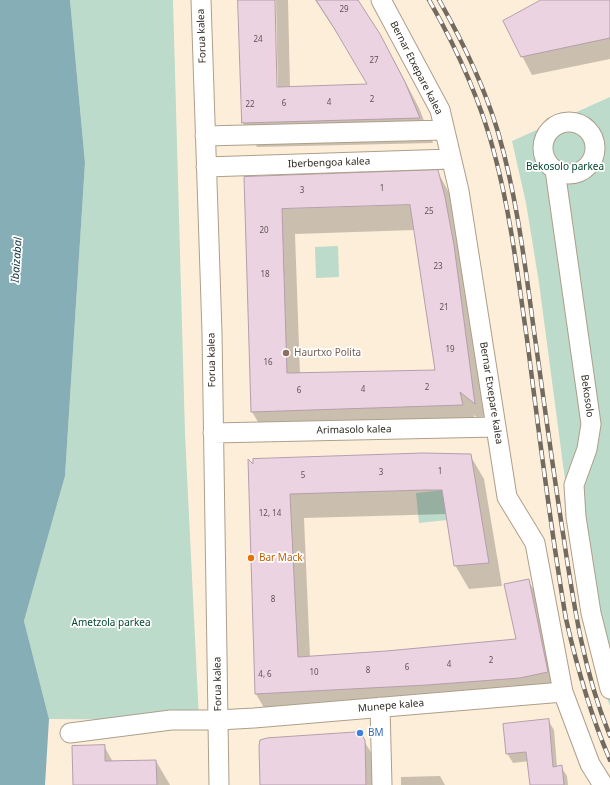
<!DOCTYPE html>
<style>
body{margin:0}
canvas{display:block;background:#fdeed9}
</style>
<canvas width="610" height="785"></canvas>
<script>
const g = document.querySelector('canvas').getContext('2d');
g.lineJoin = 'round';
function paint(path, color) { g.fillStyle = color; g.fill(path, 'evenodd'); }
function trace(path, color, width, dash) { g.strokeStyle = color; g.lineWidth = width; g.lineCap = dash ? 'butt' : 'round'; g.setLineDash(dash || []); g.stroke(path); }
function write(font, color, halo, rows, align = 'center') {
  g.font = font + ' "Noto Sans",sans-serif'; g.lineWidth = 3.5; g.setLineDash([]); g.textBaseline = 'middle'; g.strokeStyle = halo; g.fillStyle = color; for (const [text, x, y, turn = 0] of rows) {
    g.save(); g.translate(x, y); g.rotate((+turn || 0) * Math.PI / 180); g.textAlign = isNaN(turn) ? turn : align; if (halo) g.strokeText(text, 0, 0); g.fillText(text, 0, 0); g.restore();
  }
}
const green = new Path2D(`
 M70 0H173L185 434 199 720 49 719 24 621 65 476 85 163Z
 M610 97V706L606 695 582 587 564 472 539 283 526 203 512 141Z
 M338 246 339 277 316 278 315 247Z
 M443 490 447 520 419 523 416 493Z`);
const water = new Path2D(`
 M0 0H70L85 163 65 476 24 621 49 719 45 785H0Z`);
const shadow = new Path2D(`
 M239 0H274L276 92H278L276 0H288L290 87 368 85 350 53 315 0H357L394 60 419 108 433 143 257 147 243 123Z
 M543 0H610V59L532 75 522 56Z
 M437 171 451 196 489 427 474 415 476 429 267 437 252 412 245 178ZM415 230 436 371 300 374 295 234Z
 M470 455 484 479 502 586 469 589 455 565 447 514 304 518 310 657 386 652 517 640 528 580 542 604 561 696 270 718 256 694 254 466Z
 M548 720 554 730 557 767H561L567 776 568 785H531L529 761 513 763 507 753Z
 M364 741 375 759V785H261Z
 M104 746 113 762 156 761 170 785H74Z
 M440 776 445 785H401V777Z`);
const building = new Path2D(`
 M238 0H275L277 87 367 84 334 28 316 0H358L380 34 405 82 420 118 243 123V122L242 123Z
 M541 0H610V38L521 57 503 21Z
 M438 170 445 197 454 245 475 404 460 392 463 405 251 412 244 177ZM410 205 435 370 287 373 282 209Z
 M423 453 471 454 489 563 454 566 442 490H425L290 494 298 657 386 651 516 639 504 584 529 579 548 672 520 678 427 685 255 694 248 459 253 464V459Z
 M549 719 553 767 562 765 564 785H530L526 752 506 754 503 724Z
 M360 732 365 740 366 785H260L259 746 260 740 267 738Z
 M105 745V761L156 760 157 785H73L72 746Z`);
const street = new Path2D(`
 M201 0 212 333 219 785
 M381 0 440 110 459 191 507 497 535 543 563 692 590 764 603 785
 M543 148a26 26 0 1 1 52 0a26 26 0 1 1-52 0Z
 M205 136 444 130
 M206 167 451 159
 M555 170 591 424 587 449 574 485 576 517 591 613 610 689
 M213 433 496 427
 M380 707 382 785
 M70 733 171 720H218L254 718 563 692`);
const rail = new Path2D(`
 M429 0C457 49 481 101 495 156 511 216 518 278 527 339 539 432 550 526 566 619 577 667 590 714 610 760
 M439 0C463 42 484 86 498 132 517 197 525 265 534 331 544 401 553 470 564 540 574 607 584 673 610 736`);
const markers = [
 [286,353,4,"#8d6e63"],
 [251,558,4,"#e8710a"],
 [360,733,4,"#3f7fe0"]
];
const numberNames = [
 ["29",344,10],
 ["24",258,40],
 ["27",374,61],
 ["2",372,100],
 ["4",329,103],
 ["6",284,104],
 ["22",250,105],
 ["1",382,189],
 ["3",302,191],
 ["25",429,212],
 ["20",264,231],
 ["23",438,267],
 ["18",265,275],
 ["21",444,308],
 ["19",450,350],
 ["16",268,363],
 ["2",427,388],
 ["4",363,390],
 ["6",299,391],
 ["1",440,472],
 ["3",381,473],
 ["5",303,476],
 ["12, 14",270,514],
 ["8",273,600],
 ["2",491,661],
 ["4",449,665],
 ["6",407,668],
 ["8",368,671],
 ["10",314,673],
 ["4, 6",265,675]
];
const streetNames = [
 ["Forua kalea",202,36,-92],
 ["Bernar Etxepare kalea",416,68,63],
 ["Iberbengoa kalea",329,163,-2],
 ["Forua kalea",212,360,-91],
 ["Bernar Etxepare kalea",491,393,81],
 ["Bekosolo",587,396,82],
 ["Arimasolo kalea",354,430,-1],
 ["Forua kalea",218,684,-91],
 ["Munepe kalea",391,706,-5]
];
const parkNames = [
 ["Bekosolo parkea",565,167],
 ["Ametzola parkea",111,623]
];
const educationNames = [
 ["Haurtxo Polita",294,353]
];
const foodNames = [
 ["Bar Mack",259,558]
];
const shopNames = [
 ["BM",368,733]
];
const waterNames = [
 ["Ibaizabal",17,260,-86]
];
paint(green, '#bcdbca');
paint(water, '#85aeb6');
paint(shadow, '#0003');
paint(building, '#ebd3e1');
trace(building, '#b49eac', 1);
trace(street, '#ad9f8c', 21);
trace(street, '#fff', 19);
trace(rail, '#736b5f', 4.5);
trace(rail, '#fff', 3, [9]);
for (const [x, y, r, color] of markers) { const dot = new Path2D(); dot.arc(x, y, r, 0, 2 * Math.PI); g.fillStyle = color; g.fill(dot); trace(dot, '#fff', 1.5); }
write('8px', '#5f5552', null, numberNames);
write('10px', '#302b23', '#fff', streetNames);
write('10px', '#05482f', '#fff', parkNames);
write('10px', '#785e54', '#fff', educationNames, 'left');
write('10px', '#c56008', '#fff', foodNames, 'left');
write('10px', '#366cbe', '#fff', shopNames, 'left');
write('italic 11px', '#0c343c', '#fff', waterNames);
</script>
